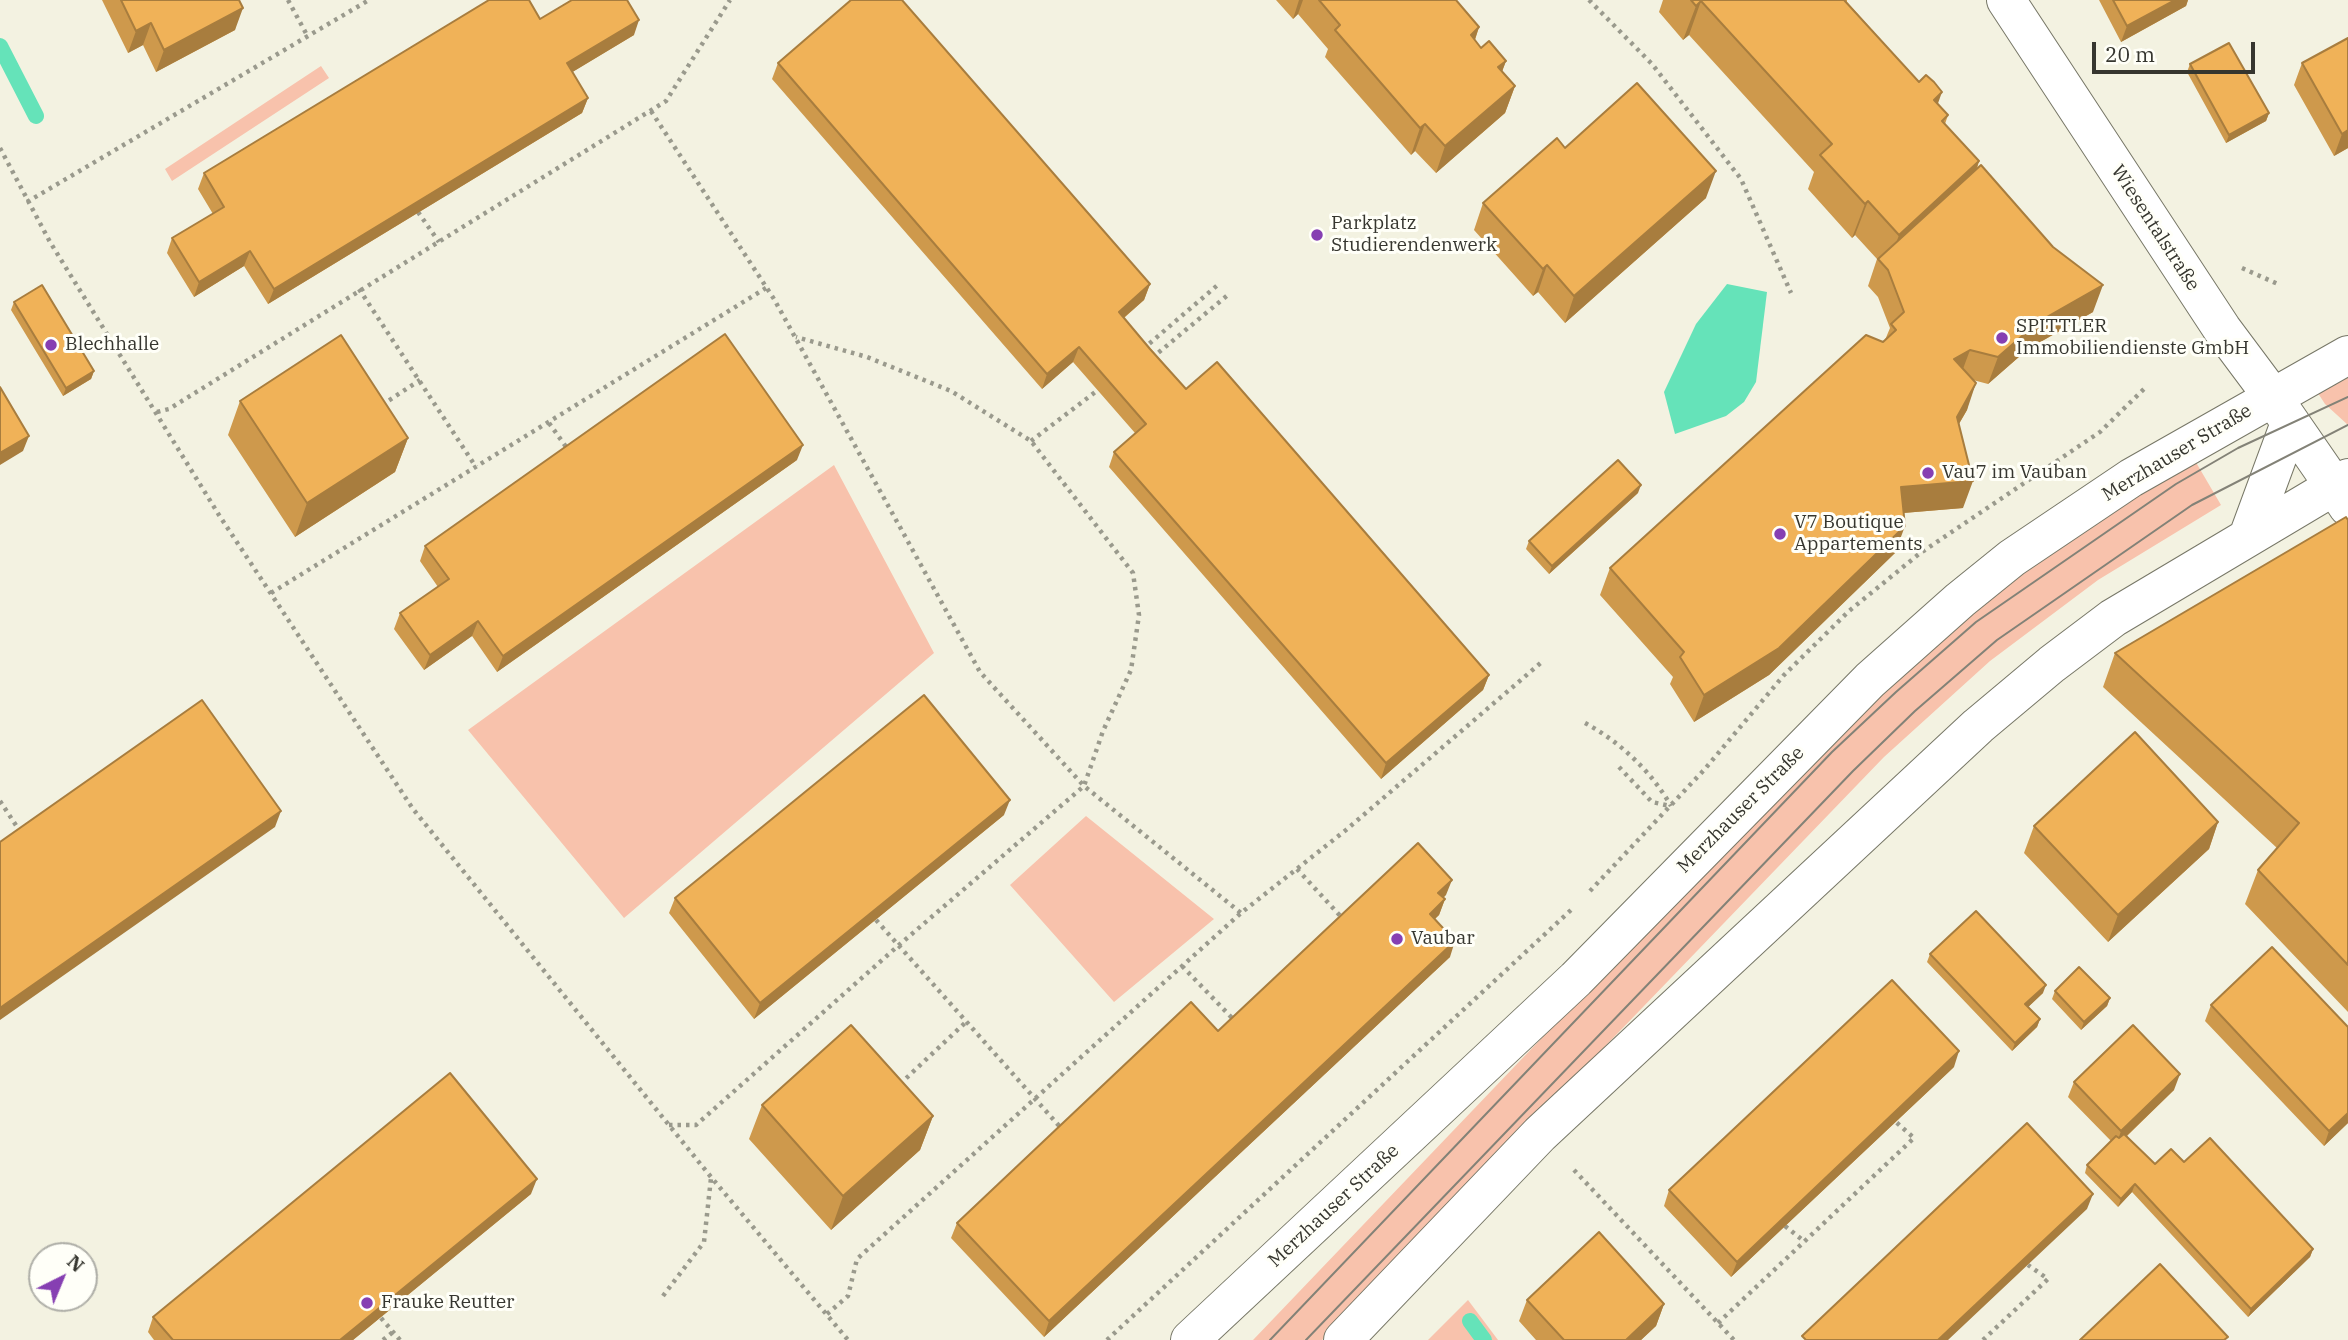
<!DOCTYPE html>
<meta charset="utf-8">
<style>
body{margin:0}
#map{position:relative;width:2348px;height:1340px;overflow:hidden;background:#f3f2e1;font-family:"IBM Plex Serif",serif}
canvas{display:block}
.north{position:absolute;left:28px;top:1242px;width:70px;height:70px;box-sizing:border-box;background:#fffff8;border:2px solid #afafa8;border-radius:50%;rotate:43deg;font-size:19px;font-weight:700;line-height:28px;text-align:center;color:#36362f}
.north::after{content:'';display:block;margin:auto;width:24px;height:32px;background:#863fb2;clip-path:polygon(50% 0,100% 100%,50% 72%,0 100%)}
.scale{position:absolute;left:2092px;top:42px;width:163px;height:32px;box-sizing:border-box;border:4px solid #36362f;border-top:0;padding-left:9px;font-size:21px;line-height:24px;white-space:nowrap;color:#36362f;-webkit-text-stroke:5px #fffff8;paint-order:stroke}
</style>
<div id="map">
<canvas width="2348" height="1340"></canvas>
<div class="north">N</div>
<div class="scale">20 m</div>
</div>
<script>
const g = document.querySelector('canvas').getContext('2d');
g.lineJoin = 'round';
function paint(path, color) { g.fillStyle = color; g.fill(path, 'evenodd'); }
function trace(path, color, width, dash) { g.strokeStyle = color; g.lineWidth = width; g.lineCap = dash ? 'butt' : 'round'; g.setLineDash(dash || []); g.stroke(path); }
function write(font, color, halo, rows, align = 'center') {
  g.font = font + ' "IBM Plex Serif",serif'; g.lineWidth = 6; g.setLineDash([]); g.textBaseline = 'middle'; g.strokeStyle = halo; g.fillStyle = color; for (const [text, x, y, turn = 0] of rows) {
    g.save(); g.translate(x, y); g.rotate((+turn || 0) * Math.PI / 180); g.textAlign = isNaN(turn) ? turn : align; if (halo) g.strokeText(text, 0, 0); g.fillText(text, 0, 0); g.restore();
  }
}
const green = new Path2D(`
 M321 66 329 78 172 181 165 169Z
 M2348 372V425L2325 404 2314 387Z
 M2194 459 2221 505 2098 580 1990 661 1884 757 1322 1340H1253L1822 745 2034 561Z
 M834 465 934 653 624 918 468 730Z
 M1086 816 1214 919 1114 1002 1010 885Z
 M1468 1300 1498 1340H1428Z`);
const water = new Path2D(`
 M1727 284 1767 292 1756 382 1744 402 1726 416 1675 434 1664 392 1696 324Z`);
const stream = new Path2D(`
 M0 46 36 116
 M1470 1321 1484 1340`);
const path = new Path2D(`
 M288 0 308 37
 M1589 0 1652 64 1741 179 1791 293
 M651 111 774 299 980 672 1084 786 1241 913
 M0 148 50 242 219 515 413 809 711 1177 848 1340
 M27 202 369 0
 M418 212 439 242
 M2242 268 2280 285
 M359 289 476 467
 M1143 349 1220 283
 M1152 358 1229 294
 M382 405 420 380
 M157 412 169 409 666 101 730 0
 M549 423 569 451
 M1031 441 1098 390
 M271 593 766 288
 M1585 723C1619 741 1652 772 1671 806
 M1619 767 1652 802 1670 806
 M0 801 21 833
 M1297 869 1344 920
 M1590 891 1704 770 1784 675 1849 611 1919 554 2100 432 2147 386
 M876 920 1061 1128
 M1182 966 1234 1020
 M900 1084 966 1022
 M669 1125H696L899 945 1084 786 1103 731 1131 670 1139 615 1133 573 1031 441 951 391 867 357 796 337
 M1574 1170 1734 1340
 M1785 1226 1805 1242
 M663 1296 704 1242 711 1178
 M827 1314 848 1296 857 1259 1241 913 1346 830 1543 661
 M381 1318 400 1340
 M1718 1323 1914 1138 1896 1122
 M383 1340 393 1332
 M1107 1340 1571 910
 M1983 1340 2048 1279 2028 1265`);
const minor = new Path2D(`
 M2334 486 2348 507`);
const secondary = new Path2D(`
 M2006 0 2222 329 2272 396 2334 486
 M2248 537 2290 423
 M1190 1340 1576 979 1870 680 1960 600 2012 558 2131 478 2348 355
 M1343 1340 1540 1134 1978 726 2052 664 2113 618 2348 478`);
const tram = new Path2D(`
 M1270 1340 1832 752 1896 692 1976 622 2176 484 2238 448 2348 397
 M1306 1340 1853 771 1915 711 1997 640 2192 505 2348 425`);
const wall = new Path2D(`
 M102 0H239L235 30 156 72 143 45 128 53Z
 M1276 0H1456L1479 27 1475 40 1481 48 1506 61 1502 71 1515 86 1505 113 1436 173 1415 151 1411 155 1325 57 1328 49 1298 14 1293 19Z
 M1663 0H1847V2L1948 115 1945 124 1979 161 1977 169 2093 312 2028 349 1988 384 1973 380 1967 410 1959 424 1963 508 1903 513 1895 553 1769 675 1694 722 1670 684 1673 677 1600 595 1610 568 1883 342 1885 340 1890 328 1878 297 1868 286 1877 259 1855 235 1852 238 1808 189 1814 172 1689 35 1683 40 1659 12Z
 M2099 0H2188L2186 6 2121 42Z
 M540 19 634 35 572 72 588 98 582 113 268 304 244 266 194 297 167 253 172 238 213 214 198 189 204 173Z
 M2348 38V148L2334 156 2294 85 2302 63Z
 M778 63 1150 284 1144 300 1124 318 1186 389 1489 675 1483 690 1381 779 1109 467 1114 452 1135 433 1073 362 1042 389 772 79Z
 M2190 64 2269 113 2266 121 2226 143 2187 72Z
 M1565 148 1706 198 1565 323 1538 292 1533 296 1474 230 1483 203Z
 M14 302 94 371 91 379 63 396 11 310Z
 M240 401 408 438 395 472 295 537 228 435Z
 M797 460 497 672 472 636 424 670 394 629 400 613 438 587 420 561 425 546Z
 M1638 493 1549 574 1526 549 1529 541Z
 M2348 520V1012L2245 904 2258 870 2277 848 2103 687 2115 653Z
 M1004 815 754 1019 669 913 675 898Z
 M2218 822 2209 849 2108 942 2024 853 2034 826Z
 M1446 895 1443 898 1445 899 1439 915 1435 919 1450 957 1044 1337 951 1238 957 1223 1218 1031Z
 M1930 954 2043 993 2028 1007 2040 1019 2037 1027 2012 1051 1927 962Z
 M2055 991 2110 998 2107 1006 2081 1030 2052 999Z
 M2211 1005 2348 1123 2324 1146 2205 1021Z
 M1954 1067 1731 1277 1664 1206 1669 1190Z
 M2074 1082 2174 1090 2127 1136 2155 1164 2184 1162 2313 1249 2310 1257 2248 1317 2132 1192 2118 1207 2085 1173 2087 1165 2111 1141 2068 1097Z
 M762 1105 933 1116 920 1150 831 1230 749 1139Z
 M531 1194 353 1340H154L148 1332 153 1317Z
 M1527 1300 1664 1304 1656 1326 1641 1340H1536L1519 1321Z`);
const shadedWall = new Path2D(`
 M1299 0H1303L1298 14 1293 19Z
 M2175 0H2188L2186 6 2121 42 2127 26Z
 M1701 1 1689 35 1683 40 1696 6Z
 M243 8 235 30 156 72 164 50Z
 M639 20 634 35 561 79 567 63Z
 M151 23 143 45 128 53 136 31Z
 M1479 27 1470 54 1471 35Z
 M1506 61 1496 88 1498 67Z
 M1515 86 1505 113 1436 173 1445 146Z
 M1942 92 1930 126 1934 100Z
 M588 98 582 113 268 304 274 289Z
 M2269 113 2266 121 2226 143 2229 135Z
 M1425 124 1415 151 1411 155 1420 128Z
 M2348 130V148L2334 156 2342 134Z
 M1979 161 1967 196 1887 269 1899 235Z
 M1716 171 1706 198 1565 323 1574 296Z
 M1868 201 1855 235 1852 238 1865 204Z
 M250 251 244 266 194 297 199 282Z
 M1547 265 1538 292 1533 296 1543 269Z
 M1150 284 1144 300 1113 327 1119 312Z
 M2103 285 2093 312 2028 349 1988 384 1998 357 2038 322Z
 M1079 347 1073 362 1042 389 1047 374Z
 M1970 350 1960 377 1954 359Z
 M94 371 91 379 63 396 66 388Z
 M1976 383 1967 410 1947 444 1957 417Z
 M29 436 23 451 0 465V453Z
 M408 438 395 472 295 537 307 503Z
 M803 445 797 460 497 672 503 656Z
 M1973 481 1963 508 1891 514 1901 487Z
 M1641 485 1638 493 1549 574 1552 566Z
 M1905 526 1895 553 1769 675 1694 722 1704 695Z
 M478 621 472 636 424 670 430 655Z
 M1489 675 1483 690 1381 779 1386 763Z
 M1010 800 1004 815 754 1019 760 1003Z
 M281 811 275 827 0 1020V1008Z
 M2218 822 2209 849 2108 942 2118 915Z
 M1452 880 1446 895 1432 908 1438 893Z
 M1445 899 1439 915 1424 929 1430 914Z
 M1455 941 1450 957 1044 1337 1049 1321Z
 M2046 985 2043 993 2023 1012 2025 1004Z
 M2110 998 2107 1006 2081 1030 2084 1022Z
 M2040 1019 2037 1027 2012 1051 2015 1043Z
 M1959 1051 1954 1067 1731 1277 1737 1262Z
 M2180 1074 2174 1090 2116 1146 2121 1131Z
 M2348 1113V1123L2324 1146 2329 1131Z
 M933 1116 920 1150 831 1230 843 1196Z
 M537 1179 531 1194 353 1340H340Z
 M2135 1184 2132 1192 2118 1207 2121 1199Z
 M2093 1194 2087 1209 1948 1340H1938Z
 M2313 1249 2310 1257 2248 1317 2251 1309Z
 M1664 1304 1656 1326 1641 1340H1626Z`);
const building = new Path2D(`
 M121 0H239L243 8 164 50 151 23 136 31Z
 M489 0H529L540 19 572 0H627L639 20 567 63 588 98 274 289 250 251 199 282 172 238 224 207 204 173Z
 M851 0H902L1150 284 1119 312 1150 349 1186 389 1217 362 1489 675 1386 763 1114 452 1146 424 1079 347 1047 374 778 63Z
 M1319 0H1456L1479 27 1471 35 1481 48 1489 41 1506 61 1498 67 1515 86 1445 146 1425 124 1420 128 1335 30 1340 25Z
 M1691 0H1844L1919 82 1926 75 1934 82 1942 92 1934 100 1948 115 1942 121 1979 161 1899 235 1868 201 1865 204 1820 155 1832 144 1701 1 1696 6Z
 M2113 0H2175L2127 26Z
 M2348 38V130L2342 134 2302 63Z
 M2229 43 2269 113 2229 135 2190 64Z
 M1637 83 1716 171 1574 296 1547 265 1543 269 1483 203 1557 138 1565 148Z
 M1981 165 2053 247 2103 285 2038 322 1998 357 1970 350 1954 359 1976 383 1957 417 1973 481 1901 487 1905 526 1779 648 1704 695 1680 657 1684 652 1610 568 1866 335 1883 342 1896 330 1891 324 1904 312 1888 270 1878 259Z
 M42 285 94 371 66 388 14 302Z
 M725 334 803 445 503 656 478 621 430 655 400 613 449 579 425 546Z
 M341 335 408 438 307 503 240 401Z
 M0 387 29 436 0 453Z
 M1618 460 1641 485 1552 566 1529 541Z
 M2346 517 2348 520V965L2258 870 2299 823 2115 653Z
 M924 695 1010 800 760 1003 675 898Z
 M202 700 281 811 0 1008V842Z
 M2135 732 2218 822 2118 915 2034 826Z
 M1418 843 1452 880 1438 893 1445 899 1430 914 1455 941 1049 1321 957 1223 1191 1002 1218 1031Z
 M1976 911 2046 985 2025 1004 2040 1019 2015 1043 1930 954Z
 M2272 947 2348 1027V1113L2329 1131 2211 1005Z
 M2079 967 2110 998 2084 1022 2055 991Z
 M1892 980 1959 1051 1737 1262 1669 1190Z
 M851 1025 933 1116 843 1196 762 1105Z
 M2133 1025 2180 1074 2121 1131 2074 1082Z
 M450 1073 537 1179 340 1340H173L153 1317Z
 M2027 1123 2093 1194 1938 1340H1806L1802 1336Z
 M2124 1134 2155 1164 2171 1149 2184 1162 2210 1138 2313 1249 2251 1309 2135 1184 2121 1199 2087 1165 2116 1136 2119 1138Z
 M1599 1232 1664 1304 1626 1340H1564L1527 1300Z
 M2160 1264 2228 1337 2224 1340H2080Z`);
const markers = [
 [1317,235,7,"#863fb2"],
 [2002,338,7,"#863fb2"],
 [51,345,7,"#863fb2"],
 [1928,473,7,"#863fb2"],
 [1780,534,7,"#863fb2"],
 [1397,939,7,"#863fb2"],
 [367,1303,7,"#863fb2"]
];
const poiNames = [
 ["Parkplatz",1331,224],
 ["Studierendenwerk",1331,246],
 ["SPITTLER",2016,327],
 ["Immobiliendienste GmbH",2016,349],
 ["Blechhalle",65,345],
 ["Vau7 im Vauban",1942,473],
 ["V7 Boutique",1794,523],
 ["Appartements",1794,545],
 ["Vaubar",1411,939],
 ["Frauke Reutter",381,1303]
];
const streetNames = [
 ["Wiesentalstraße",2155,228,57],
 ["Merzhauser Straße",2177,453,-31],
 ["Merzhauser Straße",1741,810,-45],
 ["Merzhauser Straße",1334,1206,-43]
];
paint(green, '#f8c2ac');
paint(water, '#65e3b9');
trace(stream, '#65e3b9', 16);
trace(minor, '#777767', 40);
trace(secondary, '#777767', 40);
trace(path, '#9a9a8d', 4.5, [3.5, 5]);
trace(minor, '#fff', 38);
trace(secondary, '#fff', 38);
trace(tram, '#838277', 2);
paint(wall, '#ce994c');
paint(shadedWall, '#a87d3e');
paint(building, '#f0b258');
trace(building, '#a87d3e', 2);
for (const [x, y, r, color] of markers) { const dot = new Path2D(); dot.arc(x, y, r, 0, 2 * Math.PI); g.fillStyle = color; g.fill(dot); trace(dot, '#fffff8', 2.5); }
write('19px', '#36362f', '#fffff8', poiNames, 'left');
write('19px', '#36362f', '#fffff8', streetNames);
</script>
